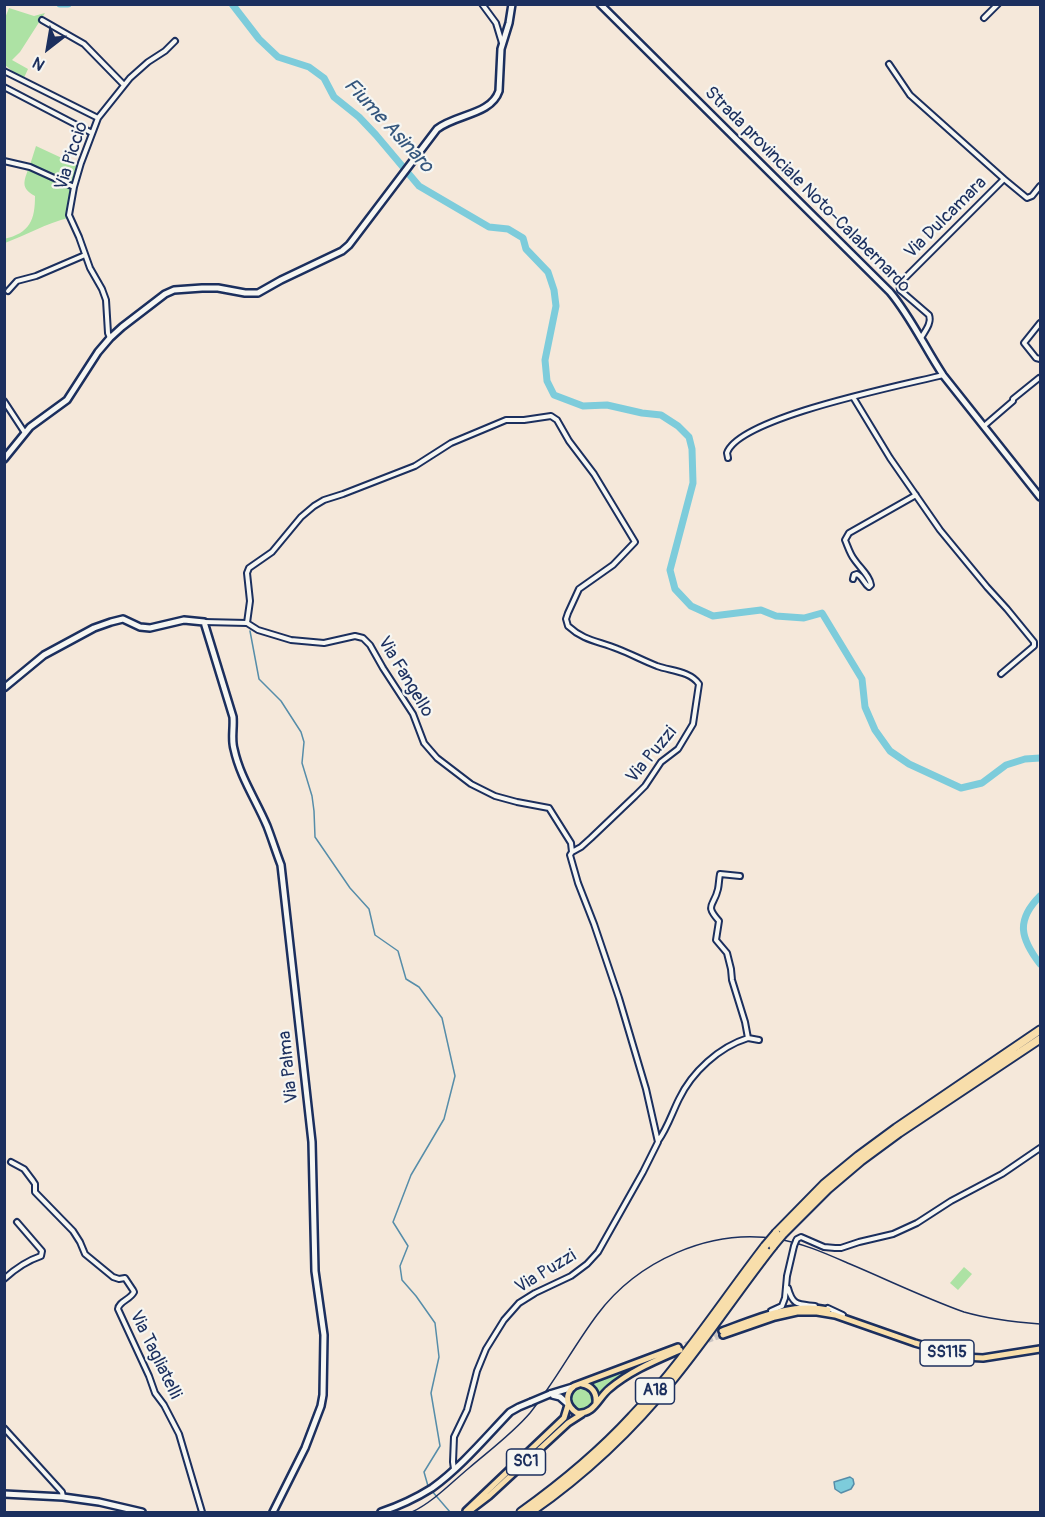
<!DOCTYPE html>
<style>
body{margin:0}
#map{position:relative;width:1045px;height:1517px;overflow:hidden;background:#f5e8da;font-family:Pangolin,sans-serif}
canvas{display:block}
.frame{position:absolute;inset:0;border:6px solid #1b2f5e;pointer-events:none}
.north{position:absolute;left:18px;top:18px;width:60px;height:60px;-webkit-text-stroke:4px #f6f6f2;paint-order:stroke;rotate:211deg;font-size:16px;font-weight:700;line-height:24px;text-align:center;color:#1b2f5e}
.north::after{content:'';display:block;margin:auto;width:21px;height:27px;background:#1b2f5e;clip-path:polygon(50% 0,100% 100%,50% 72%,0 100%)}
</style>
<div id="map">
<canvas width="1045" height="1517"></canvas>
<div class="frame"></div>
<div class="north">N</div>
</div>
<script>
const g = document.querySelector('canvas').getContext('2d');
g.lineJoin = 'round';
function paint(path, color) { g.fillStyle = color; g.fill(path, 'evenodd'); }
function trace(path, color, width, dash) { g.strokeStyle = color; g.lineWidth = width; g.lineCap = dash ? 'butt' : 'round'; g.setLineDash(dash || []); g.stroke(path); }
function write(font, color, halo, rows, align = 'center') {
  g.font = font + ' Pangolin,sans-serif'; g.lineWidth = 4.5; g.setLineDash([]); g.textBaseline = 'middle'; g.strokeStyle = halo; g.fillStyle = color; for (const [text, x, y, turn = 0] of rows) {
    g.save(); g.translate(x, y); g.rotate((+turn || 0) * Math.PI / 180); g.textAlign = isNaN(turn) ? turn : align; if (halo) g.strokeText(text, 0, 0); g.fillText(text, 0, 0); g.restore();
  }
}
const green = new Path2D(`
 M9 8 34 16 45 13 20 52 12 60 28 69 23 80 5 65V18Z
 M36 146 79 166 74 184H71L30 165Z
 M29 167 72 187 73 191H70V193L72 194 68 218C47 223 26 235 5 243L4 239C30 233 35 220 35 196 20 188 24 181 29 167Z
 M964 1267 972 1274 958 1290 950 1283Z
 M623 1371H625V1373L598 1396 595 1389 589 1384Z
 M570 1399a12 12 0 1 1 24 0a12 12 0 1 1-24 0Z`);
const water = new Path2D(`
 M850 1477 853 1479 854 1484 851 1489 841 1493 835 1489 834 1482Z`);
const stream = new Path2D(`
 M250 631 259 679 281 701 301 732 304 742 302 763 312 796 314 811 315 837 350 888 369 909 375 935 398 951 406 979 419 987 442 1018 455 1076 444 1119 411 1175 393 1222 408 1246 400 1266 402 1280 416 1296 435 1323 439 1357 431 1393 440 1446 424 1472 428 1486
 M431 1490 450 1512`);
const river = new Path2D(`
 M60 4H68
 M232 4 259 39 278 57 309 67 324 78 334 97 359 117 376 135 419 186 489 227 508 229 523 238 526 249 548 272 554 290 556 306 545 360 547 381 554 395 583 406 607 405 642 413 661 415 678 426 689 437 692 449 693 483 670 570 675 589 691 606 713 616 761 610 776 616 804 618 822 613 862 679 865 707 875 730 890 751 909 764 961 788 982 783 1006 765 1025 759 1040 758
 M1040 896C1015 921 1021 939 1040 964`);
const primaryTunnel = new Path2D(`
 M706 1337 722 1331
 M701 1343 723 1335
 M678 1347 695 1341`);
const street = new Path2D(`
 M482 4 496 23 502 43
 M984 18 998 4
 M42 20 84 44 124 85
 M889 64 910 95 1004 179
 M4 71 98 118
 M4 87 92 133
 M4 161 30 167 74 187
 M8 291 17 281 36 276 85 255
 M1040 323 1024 343 1036 358 1040 359
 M110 338 108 333 106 300 102 289 90 268 79 237 69 215 74 187 81 163 98 118 130 78 148 62 165 51 175 41
 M921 338C925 331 932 323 929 315L900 290 899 284 1004 179 1027 198 1032 196 1040 186
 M853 397 890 458 940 530 987 587 1007 609 1034 642V646L1001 674
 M4 401 25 433
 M984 426 1013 401V399L1039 378
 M728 458 727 453C739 417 904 385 943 375
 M853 579 854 575 857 574C863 577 864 584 869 587L871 585C870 576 860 568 854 559 850 554 848 547 845 540L849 533 916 495
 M204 622 247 623 258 630 291 640 324 643 355 636 363 638 370 645 383 668 413 714 424 743 437 758 471 784 495 796 517 802 549 808 571 843 572 852
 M247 623 250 601 247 573 249 568 272 552 301 517 314 506 324 500 343 494 415 466 451 443 506 420H524L551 416 557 420 569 441 594 474 635 542 613 565 579 589 568 613 566 619 568 626C584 641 599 641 618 649 631 654 644 661 657 666 671 671 690 671 699 684L693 724 678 749 661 762 645 786 635 796 591 838 581 847 572 852 570 855 578 883 594 924 619 998 646 1089 658 1142 643 1172 598 1252 587 1264 571 1276 535 1293 519 1303 504 1320 486 1349 477 1371 467 1410 454 1437 453 1462 454 1469
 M748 1038 759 1040
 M658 1141C667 1129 672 1113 679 1099 692 1072 719 1047 748 1038L745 1022 732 980 731 969 727 953 716 940 719 921C704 904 714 907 718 889 719 884 719 879 720 874L740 876
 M11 1162 24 1169 33 1181 35 1184V1192L73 1231 80 1242 85 1254 113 1277 119 1279 125 1278 133 1290 134 1292C130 1300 119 1301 118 1309L149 1376 155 1393 164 1405 179 1434 202 1512
 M796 1241 797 1239 801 1237 824 1247 835 1248H841L859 1242 893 1234 917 1223 951 1201 1002 1174 1040 1148
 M4 1279C16 1268 26 1261 41 1256L42 1251 17 1222
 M788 1288C793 1306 798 1304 815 1306
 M828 1308 843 1315
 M771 1311 782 1306 785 1298 787 1276 794 1246
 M4 1428 62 1492 63 1497`);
const secondary = new Path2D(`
 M600 4 890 292C911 317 925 348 943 375L1040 497
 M4 459 30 427 67 400 98 352 110 338 122 327 165 294 174 290 202 288H218L245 293H258L281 280 342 251 349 245 437 129C456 114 491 115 499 91L501 49 509 23 512 4
 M4 688 44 655 94 628 111 622 123 619 140 627 150 628 184 620 204 622 233 717C234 728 231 739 234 749 240 777 256 800 267 826 272 839 276 852 281 865L312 1142 315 1271 324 1335 323 1395 321 1406 305 1448 273 1512
 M550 1394 573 1387
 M552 1395 560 1397 568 1404
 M4 1494 63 1497 99 1502 142 1512
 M381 1512C399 1506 416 1498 432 1488 461 1467 485 1438 510 1412L519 1407 531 1402`);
const primary = new Path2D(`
 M722 1331C755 1319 792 1302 828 1310
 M723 1335 775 1317 797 1312H817L835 1315 915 1343 963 1357 983 1358 1040 1349
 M678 1347 574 1386C564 1395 566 1406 577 1413 594 1415 598 1398 609 1389 630 1371 655 1361 680 1350
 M582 1384C592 1386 597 1393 596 1403
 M466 1511 564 1418 568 1405
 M468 1512 489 1496 568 1423 582 1414`);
const highway = new Path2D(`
 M776 1233 824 1184 858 1156 896 1128 1040 1030
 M783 1234 828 1189 861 1161 899 1133 1040 1039
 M521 1512C560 1484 599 1452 632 1416 682 1364 721 1303 765 1246
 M531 1512C584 1475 633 1429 674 1378 709 1335 739 1289 773 1246`);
const rail = new Path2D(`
 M412 1512C433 1502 451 1483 469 1468 490 1450 513 1433 530 1413 555 1382 573 1347 597 1315 637 1261 710 1228 777 1239 803 1243 827 1254 850 1264 888 1280 925 1298 964 1312 989 1319 1014 1322 1040 1324`);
const streetBridge = new Path2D(`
 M794 1246 796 1241`);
const secondaryBridge = new Path2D(`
 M531 1402 550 1394`);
const highwayBridge = new Path2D(`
 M765 1246 776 1233
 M773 1246 783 1234`);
const shields = [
 [947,1353,54],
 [655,1391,39],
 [526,1462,39]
];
const shieldNames = [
 ["SS115",947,1353],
 ["A18",655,1391],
 ["SC1",526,1462]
];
const streetNames = [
 ["Via Piccio",72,156,-72],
 ["Strada provinciale Noto-Calabernardo",807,190,45],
 ["Via Dulcamara",946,218,-45],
 ["Via Fangello",405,677,59],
 ["Via Puzzi",652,755,-50],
 ["Via Palma",289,1067,-96],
 ["Via Puzzi",546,1272,-31],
 ["Via Tagliatelli",155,1355,64]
];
const waterNames = [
 ["Fiume Asinaro",388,126,47]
];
paint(green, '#ade2a4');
paint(water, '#7dccdb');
trace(water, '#568da9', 1.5);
trace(stream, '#568da9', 1.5);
trace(river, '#7dccdb', 7);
trace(primaryTunnel, '#c9c3c1', 5, [5, 2.5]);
trace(street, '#1b2f5e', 8);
trace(secondary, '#1b2f5e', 10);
trace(primary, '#1b2f5e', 10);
trace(highway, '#1b2f5e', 11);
trace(street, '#f6f6f2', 4);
trace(secondary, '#f6f6f2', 5);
trace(primary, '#f8deab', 5);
trace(highway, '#f8deab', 7);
trace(rail, '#1b2f5e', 1.5);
trace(streetBridge, '#1b2f5e', 8, []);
trace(secondaryBridge, '#1b2f5e', 10, []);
trace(highwayBridge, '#1b2f5e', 11, []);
trace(streetBridge, '#f6f6f2', 4);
trace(secondaryBridge, '#f6f6f2', 5);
trace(highwayBridge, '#f8deab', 7);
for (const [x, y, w] of shields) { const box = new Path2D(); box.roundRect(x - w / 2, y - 13, w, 26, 4.5); g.fillStyle = '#f6f6f2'; g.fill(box); trace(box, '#1b2f5e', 1.5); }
write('bold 16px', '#1b2f5e', null, shieldNames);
write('18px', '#1b2f5e', '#f6f6f2', streetNames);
write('italic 20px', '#34567d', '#f6f6f2', waterNames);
</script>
